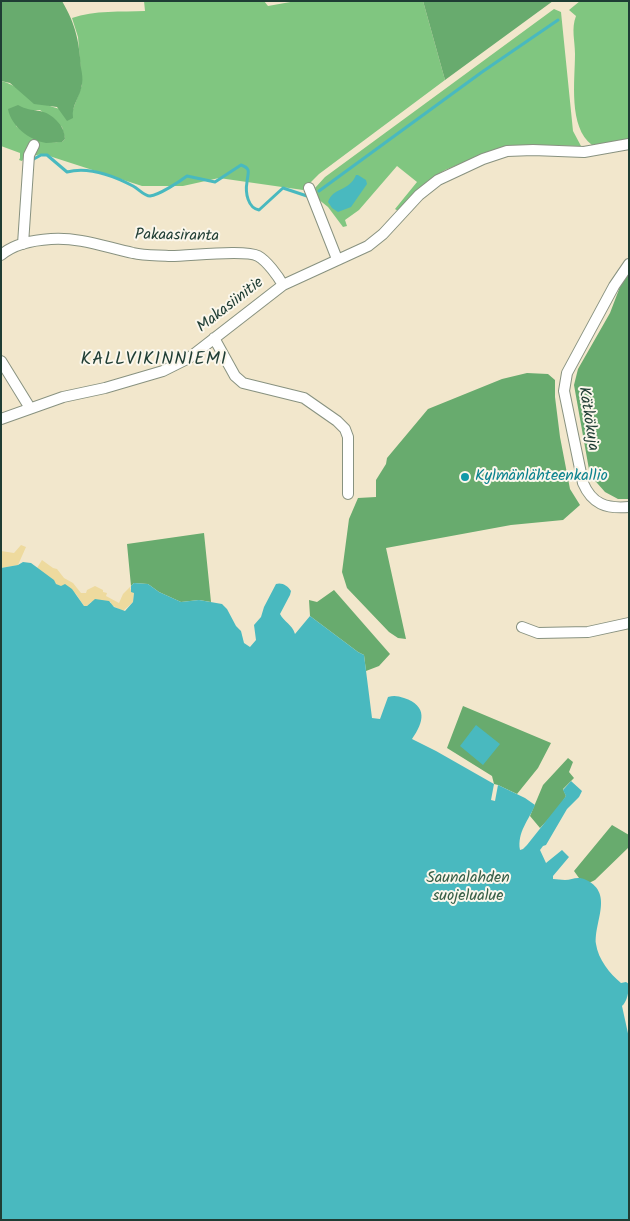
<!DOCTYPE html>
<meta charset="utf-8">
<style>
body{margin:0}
#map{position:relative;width:630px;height:1221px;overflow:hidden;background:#f2e7cc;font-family:Kalam,sans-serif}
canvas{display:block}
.frame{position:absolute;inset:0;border:2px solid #1f3d34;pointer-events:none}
</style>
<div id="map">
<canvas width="630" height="1221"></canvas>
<div class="frame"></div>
</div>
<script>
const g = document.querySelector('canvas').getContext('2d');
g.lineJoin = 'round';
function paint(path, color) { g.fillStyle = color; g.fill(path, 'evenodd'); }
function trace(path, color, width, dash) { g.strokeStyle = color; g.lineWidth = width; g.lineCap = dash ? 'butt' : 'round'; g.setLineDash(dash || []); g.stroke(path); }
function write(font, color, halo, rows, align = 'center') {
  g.font = font + ' Kalam,sans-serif'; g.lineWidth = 4; g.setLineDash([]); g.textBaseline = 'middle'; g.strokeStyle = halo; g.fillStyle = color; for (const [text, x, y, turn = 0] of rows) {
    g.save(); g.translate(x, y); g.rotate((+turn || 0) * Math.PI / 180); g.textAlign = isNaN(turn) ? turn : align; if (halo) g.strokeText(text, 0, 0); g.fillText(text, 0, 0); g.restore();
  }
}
const green = new Path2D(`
 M144 1H264L268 6 296 1H423L445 80 319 174 303 190 219 178 183 186H142L43 154 25 157 22 161 19 160 20 158V153L1 146V81C15 84 31 97 45 104 53 108 63 109 72 112L82 85 78 37 72 18C94 10 122 12 145 11ZM27 110H40L62 127 65 139 62 142C41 143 33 139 16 126Z
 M580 1H629V139L592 145C568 127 575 80 575 54 575 40 571 29 576 16L569 10Z
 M554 9 561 12 573 131 581 146 516 145 499 148 445 170 433 177 398 211 395 209 417 182 397 166 359 210 345 220 347 226 343 227 328 207 318 199 315 188 325 177Z`);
const forest = new Path2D(`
 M1 1H62C76 25 79 41 81 68 82 73 83 79 82 84 81 96 71 105 73 118L67 121 57 107 34 104 10 83 1 81Z
 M423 1H553L445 80Z
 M18 105C34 114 42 106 56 120 62 126 64 130 65 139L62 142C57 142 51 143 46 143 29 140 11 126 8 109Z
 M629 268V499H618L605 492 590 475 574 385 578 369 610 313 626 271Z
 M527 373 548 374 555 380V397L560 437 570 489 580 505 563 520 511 525 386 548 406 639 398 638 389 632 347 588 342 572 349 519 358 498 376 497V480L386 464 387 458 428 409 502 379Z
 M204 533 211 602 199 600 181 602 159 592 148 584 134 583 131 586 127 544Z
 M334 590 390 654 379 666 366 671 364 655 358 652 310 616 309 600 317 602Z
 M463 706 551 743 538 768 517 794 498 785 494 784 492 776 447 748Z
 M568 758 573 762 569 772 574 778 563 789 566 796 558 809 540 828 530 816 543 785Z
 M612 825 629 835V847L595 880 589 883 579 878 574 871Z`);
const sand = new Path2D(`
 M21 545 26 547 18 565 1 568V551L14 553Z
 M42 560 53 568 57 569 64 578 73 583 81 593H86L87 590 95 586 103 590V592L107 593 106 596 119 603 123 594 131 586 130 589 134 592 133 602 123 611 111 605V602H91L87 606H84L76 594 55 584 52 579 38 570 37 568Z`);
const water = new Path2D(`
 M356 175H358L366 180 367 184 351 207 338 212 332 208 328 202C333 187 349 192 356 175Z
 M23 562 31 563 54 580 56 584 61 586 65 584 72 589 84 606H87L95 599 109 601 114 607 125 611 133 602 134 593 131 592V586L134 583 148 584 159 592 181 602 199 600 222 604 227 609 236 626 241 631 244 643 250 647 256 640 254 625 261 617 264 607 276 584C282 582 288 586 291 591L290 595 280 614C284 622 292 624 295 634L310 616 358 652 364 655 372 718 380 719 388 697C394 695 398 696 404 698 428 706 424 722 412 739L436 751 494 784 491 800 495 801 498 785 525 798 535 805C529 820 517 832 520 850L523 849 527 845 566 796 563 790 571 781 582 791 579 797 567 809 546 845 543 846 540 850 546 863 562 850 569 857 553 876V879C557 879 561 880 565 880 572 880 576 876 584 879 615 892 594 921 596 944 598 959 610 974 621 983L626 982 629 984C629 991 627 1002 622 1006L629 1038V1220H1V568L18 565Z
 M476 725 500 744 483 765 460 746Z`);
const stream = new Path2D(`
 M32 160 41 155H47L67 172C89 166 114 176 133 186 139 189 144 196 150 196 159 195 179 182 187 176L215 182 241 165C244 166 247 167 248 170 249 173 247 179 247 182 245 193 248 208 259 210L283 188 307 196
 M319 191 482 72 558 20`);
const minor = new Path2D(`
 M309 188 337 259
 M23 244 29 155 34 145
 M1 255C14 244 34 240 51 239 79 237 105 247 133 253 145 256 158 255 171 256 190 256 245 249 258 256 267 261 278 276 283 285
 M629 264 614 286 567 373 564 391 583 483C592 504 606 509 629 507
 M214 338 235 376 243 383 304 398 337 421 345 429 348 437V494
 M1 361 30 408
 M1 419 63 397 105 388 163 371 189 358 283 285 368 246 383 234 419 195 438 180 483 159 507 151 533 150 584 152 629 144
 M522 627 538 633 588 632 629 623`);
const markers = [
 [465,477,5,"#0f9aa8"]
];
const streetNames = [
 ["Pakaasiranta",177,237,1],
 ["Makasiinitie",231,306,-38],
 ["Kätkökuja",587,419,81]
];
const cultureNames = [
 ["Kylmänlähteenkallio",475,477]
];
const parkNames = [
 ["Saunalahden",468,879],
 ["suojelualue",468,897]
];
const neighbourhoodNames = [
 ["KALLVIKINNIEMI",154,361]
];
paint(green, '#80c680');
paint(forest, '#68ab6e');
paint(sand, '#eeda9e');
paint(water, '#49b9bf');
trace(stream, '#49b9bf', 3);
trace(minor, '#889280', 12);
trace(minor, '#fff', 10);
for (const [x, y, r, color] of markers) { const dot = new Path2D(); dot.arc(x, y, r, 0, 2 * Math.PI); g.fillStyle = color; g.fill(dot); trace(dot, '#fbf7ec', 2); }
write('16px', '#1f3d34', '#fbf7ec', streetNames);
write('16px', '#0d838f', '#fbf7ec', cultureNames, 'left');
write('16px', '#375f47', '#fbf7ec', parkNames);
g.letterSpacing = '1px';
write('18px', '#1f3d34', '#fbf7ec', neighbourhoodNames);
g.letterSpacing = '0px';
</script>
